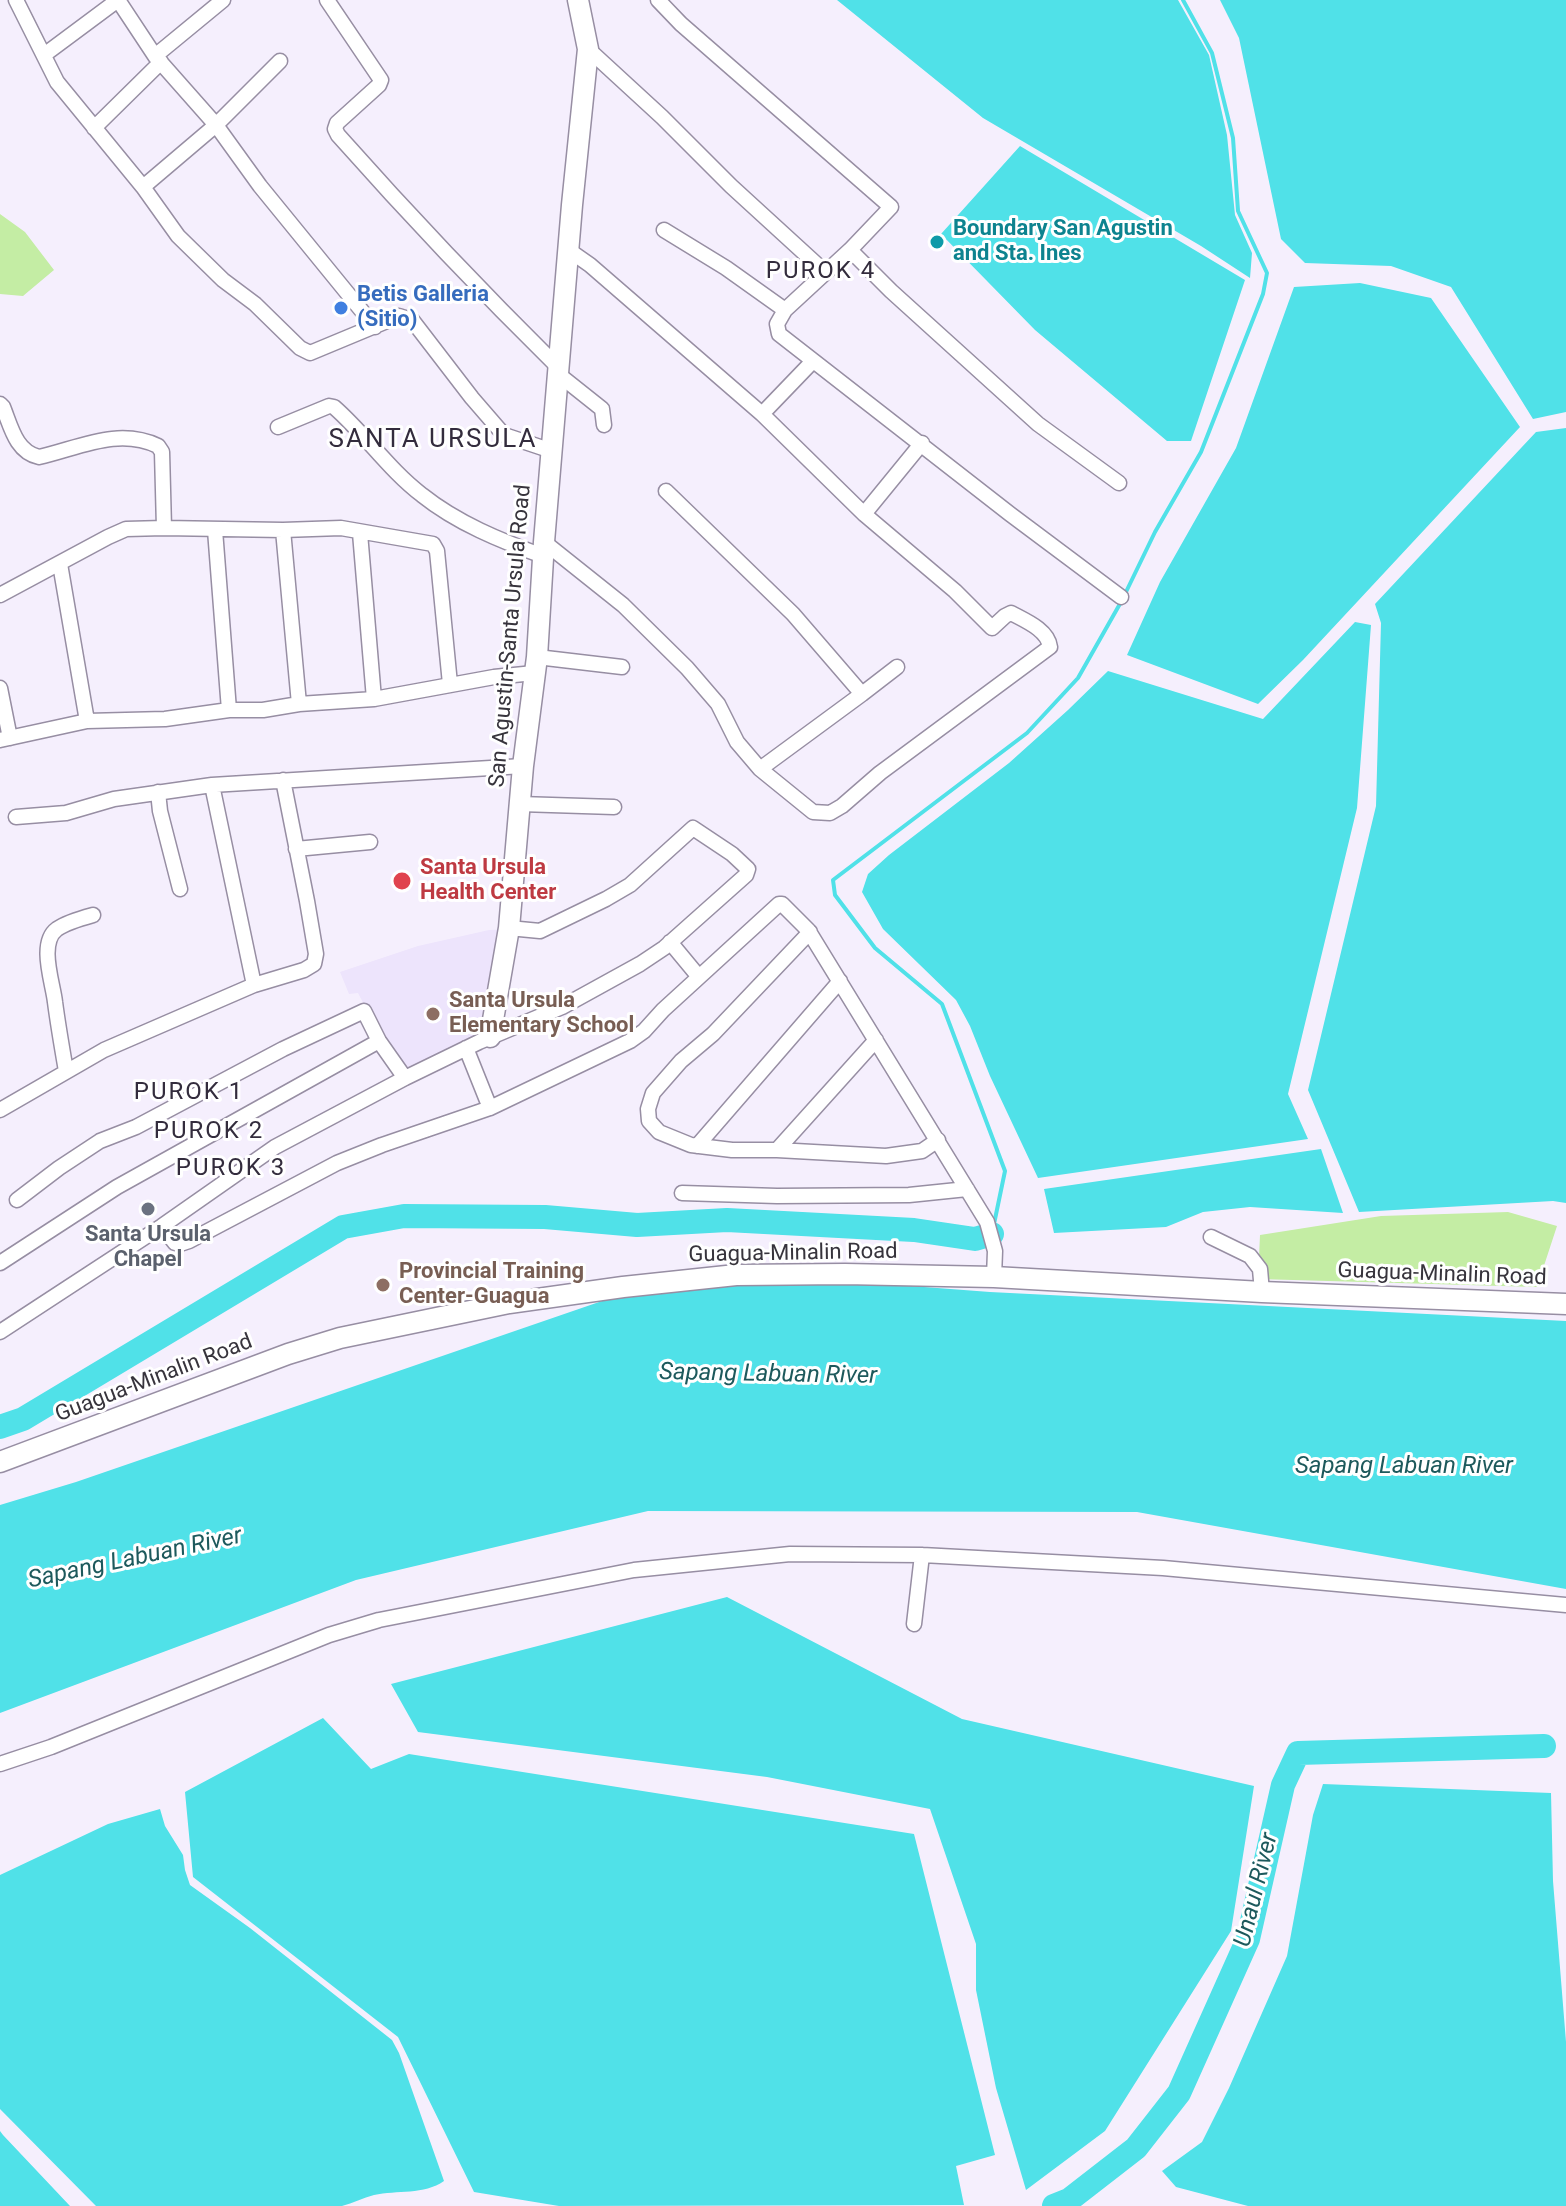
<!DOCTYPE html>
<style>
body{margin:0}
canvas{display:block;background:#f5effd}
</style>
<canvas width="1566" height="2206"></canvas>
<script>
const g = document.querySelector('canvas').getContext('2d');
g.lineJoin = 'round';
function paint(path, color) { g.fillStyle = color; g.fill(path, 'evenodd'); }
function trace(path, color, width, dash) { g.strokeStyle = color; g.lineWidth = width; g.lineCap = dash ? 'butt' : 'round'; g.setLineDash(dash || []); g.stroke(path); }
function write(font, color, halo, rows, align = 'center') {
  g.font = font + ' Roboto,sans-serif'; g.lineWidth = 6; g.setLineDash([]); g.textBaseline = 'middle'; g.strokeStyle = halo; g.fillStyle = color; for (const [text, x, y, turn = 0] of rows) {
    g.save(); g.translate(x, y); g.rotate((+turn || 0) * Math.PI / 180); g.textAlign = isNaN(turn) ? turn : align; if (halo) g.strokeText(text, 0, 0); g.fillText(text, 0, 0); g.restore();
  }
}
const built = new Path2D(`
 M513 929 494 1033 407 1073 380 1035 358 993 349 994 340 972 418 946 489 930Z`);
const green = new Path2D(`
 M0 214 25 232 54 270 23 296 0 294Z
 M1508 1212 1557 1226 1537 1287 1258 1279 1260 1235 1381 1216Z`);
const water = new Path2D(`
 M837 0H1178L1209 55 1227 135 1235 215 1252 253 1250 278 1201 246 983 118Z
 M1220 0H1566V412L1533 419 1451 287 1391 266 1305 263 1281 239 1239 38Z
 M1020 146 1245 280 1191 441H1167L1035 330 941 234Z
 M1360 283 1431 298 1520 427 1303 660 1258 704 1127 655 1160 582 1236 448 1294 287Z
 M1566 428V1203L1553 1201 1359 1212 1308 1090 1376 806 1381 623 1375 604 1536 432Z
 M1355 622 1371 625 1357 808 1288 1094 1308 1139 1038 1178 990 1076 970 1026 956 1000 883 929 862 892 868 874 889 855 1009 763 1068 710 1108 671 1263 719Z
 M1321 1149 1343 1213 1250 1207 1203 1212 1166 1227 1054 1233 1044 1189Z
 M845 1281 990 1292 1566 1321V1589L1137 1512 648 1511 356 1580 0 1713V1505L76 1482 634 1290Z
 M727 1597 962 1719 1254 1786 1231 1931 1105 2131 1026 2190 996 2088 976 1990V1944L930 1809 767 1777 418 1732 391 1684Z
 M323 1718 371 1769 409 1754 914 1834 995 2155 956 2166 964 2205 559 2206 474 2192 398 2037 193 1877 185 1792Z
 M1323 1784 1551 1793 1553 1881 1566 2042V2206H1248L1176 2187 1162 2171 1202 2142 1229 2088 1287 1956 1313 1815Z
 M160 1809 165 1826 183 1855 185 1870 190 1885 250 1928 392 2040 399 2053 444 2181C424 2195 397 2190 374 2195 363 2198 353 2203 342 2206H96L0 2109V1875L108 1824Z
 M0 2131 3 2135 70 2206H0Z`);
const stream = new Path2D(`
 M1125 594 1155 532 1201 452 1263 294 1267 273 1238 211 1233 138 1212 53 1183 0
 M994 1224 1005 1171 942 1004 875 948 835 895 833 880 1027 733 1078 678 1121 602`);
const river = new Path2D(`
 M0 1427 23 1419 343 1227 404 1216 545 1217 637 1225 727 1220 914 1230 975 1239 992 1234
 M1054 2206 1069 2200 1136 2148 1179 2093 1248 1939 1283 1785 1298 1753 1544 1746`);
const street = new Path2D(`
 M16 0 57 82 143 187 178 236 223 280 255 304 300 348 310 353 399 316 412 320 472 398 504 435 552 451
 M118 0 155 56 216 125 260 186 375 327
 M327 0 381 80 379 85 337 123 335 129 338 135C409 215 482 292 558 367
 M658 0 681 24 891 207 850 250 785 310 777 324 779 334 1010 514 1121 597
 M588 49 662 117 731 186 825 272
 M44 55 118 0
 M155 56 223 0
 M94 128 161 62
 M143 187 216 125 280 61
 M664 230 726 268 785 310
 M850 250 891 291 1038 424 1119 483
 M558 374 602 409 604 425
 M0 404 3 407C11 427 16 452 39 457 79 448 118 427 158 446L162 452 164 528
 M762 414 813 361
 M278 427 329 406 334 407C365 434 389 470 422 495 457 523 501 541 543 556
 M666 491 793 614 862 694 760 769
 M864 514 922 443
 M215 530 229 710
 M283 530 299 704
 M360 533 374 699
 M544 542 623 605 687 668 718 704 737 742 760 769 813 812 830 813 842 806 880 773 1050 647C1048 630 1026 621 1011 613L1005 616 992 628 955 591 864 514 762 414 590 265 570 251
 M60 564 87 721
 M0 595 108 537 126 529 164 528 283 530 341 528 433 544 437 551 450 684
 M537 657 622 667
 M0 688 10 738
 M862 694 897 667
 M0 740 87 721 165 719 229 710H263L299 704 374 699 494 677 534 673
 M212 785 254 985
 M158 792 160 811 180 889
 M520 804 614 807
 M16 817 66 813 114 799 212 785 523 766
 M296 849 370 842
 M810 932 713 1034 681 1061 653 1093 648 1109 649 1121 659 1132 691 1145 732 1150H777L886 1156 922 1151 938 1140
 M670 942 699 977
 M466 1048 490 1108
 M66 1071C62 1048 58 1025 55 1002 53 983 38 943 57 929 67 922 82 918 93 915
 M0 1110 104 1050 254 985 304 970 314 964 316 954 307 901 283 780
 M697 1146 840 981
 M777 1150 876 1040
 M682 1193 777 1196 909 1195 967 1189
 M17 1200 59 1168 100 1141 136 1127 283 1049 364 1011 379 1041 405 1078 479 1042 562 1007 640 964 664 948 746 875 748 869 732 854 693 828 630 885 606 899 540 931 509 928
 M162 1226 175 1243 180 1244 189 1241 337 1163 382 1145 490 1108 630 1041 644 1031 663 1010 779 904H782L808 930 987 1222 995 1251 994 1277
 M1211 1237 1250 1256 1260 1269 1262 1292
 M0 1263 117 1187 379 1041
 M0 1332 162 1226 275 1147 405 1078
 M914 1624 922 1555
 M0 1764 51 1747 329 1635 379 1620 634 1570 790 1554 922 1555 1163 1568 1566 1605`);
const secondary = new Path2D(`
 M490 1037 509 928 523 766 537 657 544 542 572 205 588 49 578 0
 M0 1462 288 1354 340 1338 509 1303 623 1287 736 1275 845 1274 994 1277 1262 1292 1566 1304`);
const markers = [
 [937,242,8,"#0f9aa8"],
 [341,308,8,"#3f7fe0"],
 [402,881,10,"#e0444e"],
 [433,1014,8,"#8d6e63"],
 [148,1209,8,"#6b7280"],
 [383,1285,8,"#8d6e63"]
];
const cultureNames = [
 ["Boundary San Agustin",953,229],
 ["and Sta. Ines",953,254]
];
const shopNames = [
 ["Betis Galleria",357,295],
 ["(Sitio)",357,320]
];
const streetNames = [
 ["San Agustin-Santa Ursula Road",511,636,-85],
 ["Guagua-Minalin Road",793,1254,-1],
 ["Guagua-Minalin Road",1442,1275,2],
 ["Guagua-Minalin Road",154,1379,-21]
];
const healthNames = [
 ["Santa Ursula",420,868],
 ["Health Center",420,893]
];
const educationNames = [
 ["Santa Ursula",449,1001],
 ["Elementary School",449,1026],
 ["Provincial Training",399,1272],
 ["Center-Guagua",399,1297]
];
const worshipNames = [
 ["Santa Ursula",148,1235],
 ["Chapel",148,1260]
];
const neighbourhoodNames = [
 ["PUROK 4",821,272],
 ["PUROK 1",189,1093],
 ["PUROK 2",209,1132],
 ["PUROK 3",231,1169]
];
const waterNames = [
 ["Sapang Labuan River",768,1375,1],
 ["Sapang Labuan River",1404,1467],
 ["Sapang Labuan River",135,1559,-12],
 ["Unaul River",1257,1890,-76]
];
const quarterNames = [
 ["SANTA URSULA",433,440]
];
paint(built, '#ede4fc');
paint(green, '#c4eda4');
paint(water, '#50e1e8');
trace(stream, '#50e1e8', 4);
trace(river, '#50e1e8', 24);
trace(street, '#978ea3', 17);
trace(secondary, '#978ea3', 23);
trace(street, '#fff', 14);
trace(secondary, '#fff', 20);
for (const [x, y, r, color] of markers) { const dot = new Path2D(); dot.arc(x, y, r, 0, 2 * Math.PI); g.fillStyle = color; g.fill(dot); trace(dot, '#fff', 3); }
write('bold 22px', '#0d838f', '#fff', cultureNames, 'left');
write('bold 22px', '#366cbe', '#fff', shopNames, 'left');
write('22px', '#37343c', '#fff', streetNames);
write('bold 22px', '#be3a42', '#fff', healthNames, 'left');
write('bold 22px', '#785e54', '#fff', educationNames, 'left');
write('bold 22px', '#5b616d', '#fff', worshipNames);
g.letterSpacing = '2px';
write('24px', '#332c3d', '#fff', neighbourhoodNames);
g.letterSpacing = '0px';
write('italic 24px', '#1d595c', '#fff', waterNames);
g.letterSpacing = '2px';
write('26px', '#332c3d', '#fff', quarterNames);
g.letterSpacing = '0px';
</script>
